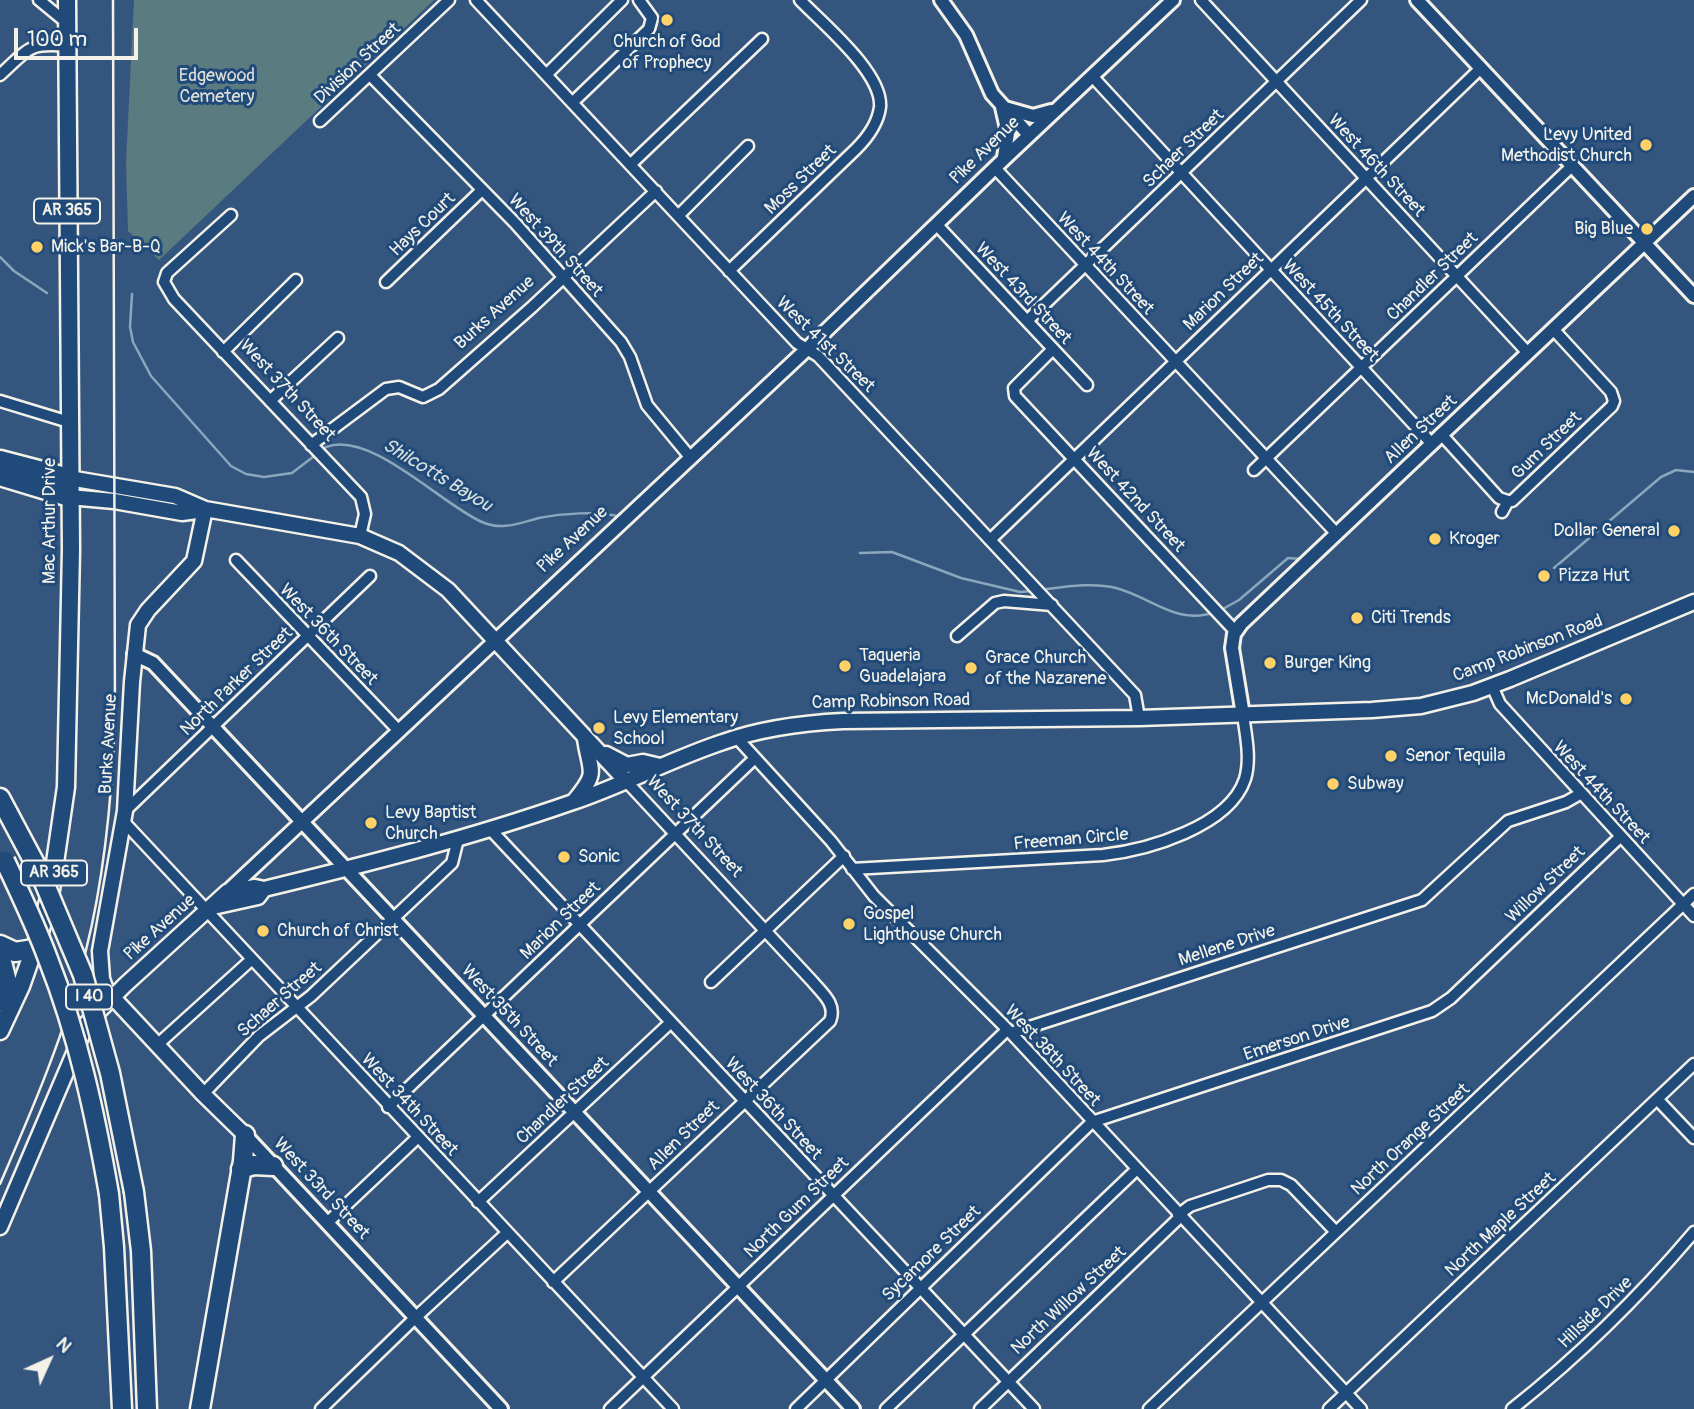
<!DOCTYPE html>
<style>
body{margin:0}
#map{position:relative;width:1694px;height:1409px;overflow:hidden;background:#34557e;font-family:Pangolin,sans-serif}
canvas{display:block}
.north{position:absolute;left:14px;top:1325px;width:70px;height:70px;-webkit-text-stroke:5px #1f4a7a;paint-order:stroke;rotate:45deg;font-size:19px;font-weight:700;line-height:28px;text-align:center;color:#f4f1e8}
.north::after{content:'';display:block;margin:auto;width:24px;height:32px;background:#f4f1e8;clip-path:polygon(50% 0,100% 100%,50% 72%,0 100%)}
.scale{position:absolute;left:14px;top:28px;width:124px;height:32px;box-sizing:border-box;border:4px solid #f4f1e8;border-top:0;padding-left:9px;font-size:21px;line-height:24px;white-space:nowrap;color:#f4f1e8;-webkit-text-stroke:5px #1f4a7a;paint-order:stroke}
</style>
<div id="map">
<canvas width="1694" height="1409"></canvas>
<div class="north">N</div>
<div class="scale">100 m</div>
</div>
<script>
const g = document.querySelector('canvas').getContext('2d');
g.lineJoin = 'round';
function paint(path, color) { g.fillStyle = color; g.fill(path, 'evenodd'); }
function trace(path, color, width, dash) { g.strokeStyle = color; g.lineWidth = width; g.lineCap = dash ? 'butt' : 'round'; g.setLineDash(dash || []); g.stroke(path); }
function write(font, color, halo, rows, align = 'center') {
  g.font = font + ' Pangolin,sans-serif'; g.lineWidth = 6; g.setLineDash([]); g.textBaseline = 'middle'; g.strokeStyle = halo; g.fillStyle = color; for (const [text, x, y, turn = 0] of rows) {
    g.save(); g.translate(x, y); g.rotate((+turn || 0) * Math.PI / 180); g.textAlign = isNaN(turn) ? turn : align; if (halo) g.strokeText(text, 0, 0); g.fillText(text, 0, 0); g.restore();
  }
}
const green = new Path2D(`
 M134 0H434L159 260 128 231 126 162Z`);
const stream = new Path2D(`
 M0 257 14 271 47 293
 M132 294 130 327 133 342 151 376 231 466 246 474 264 477 292 473 326 447C371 430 442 505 482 522 502 531 519 523 539 518 559 514 601 510 620 517
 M860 553 892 552 961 578 1020 592 1033 591
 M1554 568 1661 477 1676 470 1694 472
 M1040 590C1064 587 1092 582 1116 588 1151 597 1177 626 1215 612
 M1221 610 1239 600 1288 558 1301 559`);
const minor = new Path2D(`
 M39 0 67 23
 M476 0 797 343 818 356 1135 695 1139 718
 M1201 0 1528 353
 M547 74 622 0
 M0 75C28 50 27 42 67 46
 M370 75 515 223 621 342 630 357 647 405 690 457
 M1092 76 1432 444
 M573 102 649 29 652 18 639 0
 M320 121 449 0
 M631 164 762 39
 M995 168 1336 533
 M231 215 167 273 164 282 174 299 361 497 365 514 360 536
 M679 215 748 146
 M936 224 1087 385
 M729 271 856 149C867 138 878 123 880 107 883 73 822 23 800 0
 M386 282 482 190
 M1028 320 1361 0
 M1053 349 1014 388 1015 396 1235 631
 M223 352 296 280
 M0 401 69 422
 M270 401 338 338
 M1441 434 1499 498 1508 501
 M311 445 386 389 399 387 423 397 439 389 532 307 656 191
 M1254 470 1573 165
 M1502 512 1508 501H1512L1612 406 1614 401 1611 392 1553 329
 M990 540 1481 68
 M236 560 399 731
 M957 636 995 603 1004 601 1052 605
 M1492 686 1500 704 1694 916
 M737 738 831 841 874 896 1011 1033 1361 1409
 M125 811 370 576
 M124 822 673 1409
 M490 829 1034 1409
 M852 869 1103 855C1147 850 1229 827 1245 779 1251 759 1246 736 1243 715
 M711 982 844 856
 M1011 1033 1422 900 1508 821 1566 802 1580 794
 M157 1045 251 960
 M203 1094 259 1036 311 996 452 863 458 839
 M1657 1099 1694 1138
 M388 1107 755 758
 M478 1202 670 1023
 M1178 1215 1190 1206 1268 1180H1281L1291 1185 1336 1232
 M327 1223 417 1138
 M553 1282 830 1021C837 1004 822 993 812 981L626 781
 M321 1409 415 1318 507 1233
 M610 1409 1007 1030
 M796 1409 1092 1122 1432 1011 1451 998 1620 837
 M886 1409 1136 1170
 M980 1409 1180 1217
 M1149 1409 1694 894
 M1329 1409 1694 1064
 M1512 1409C1579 1356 1639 1297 1694 1232`);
const tertiary = new Path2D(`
 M941 0 966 35 992 94 1029 135
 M1417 0 1694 296
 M1002 107 1008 133 1004 157
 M1005 108 1033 116 1051 111
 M134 654 153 663 853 1409
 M1243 715 1232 648 1234 634 1241 624 1694 196
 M227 892 807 349 1004 159 1173 0
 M245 1135 501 1409`);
const secondary = new Path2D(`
 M69 478 175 496 205 509 360 536 399 553 448 590 626 781
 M69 497 114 501 182 513 204 510
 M205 509 194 561 148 610 138 625 132 682 125 811 100 951 102 979 106 990 203 1094 245 1135
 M606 754 627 765 643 762 660 766
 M575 800C599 771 590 773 585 739
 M213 907 258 897 264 889
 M0 1227 87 1023 125 985 227 892 255 887 264 889C367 864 470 838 570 803 622 786 671 759 723 742 762 728 802 723 843 721L1139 718 1372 710 1421 706 1473 693 1510 679 1694 602`);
const primary = new Path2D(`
 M0 1031 21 986 41 929 51 890 66 787 71 550 67 0`);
const motorway = new Path2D(`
 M0 460 69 478
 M0 476 69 497
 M0 798 8 813
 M0 945 15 952 34 949
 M0 954 7 982 9 1009
 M241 1169 254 1165 273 1166
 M134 1192 141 1251 147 1409
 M109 1194 114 1247 122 1409
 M200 1409 243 1161 245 1135`);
const rail = new Path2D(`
 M0 1184C33 1108 66 1031 86 950 105 875 112 797 115 719L113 0`);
const motorwayBridge = new Path2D(`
 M8 813 41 875 83 975 110 1073 134 1192
 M5 861C20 893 36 926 48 959 78 1035 95 1114 109 1194`);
const markers = [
 [667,20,7,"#ffd166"],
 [1646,145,7,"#ffd166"],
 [1647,229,7,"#ffd166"],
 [37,247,7,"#ffd166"],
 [1674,531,7,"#ffd166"],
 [1435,539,7,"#ffd166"],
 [1544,576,7,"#ffd166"],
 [1357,618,7,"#ffd166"],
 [1270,663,7,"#ffd166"],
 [845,666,7,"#ffd166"],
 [971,668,7,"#ffd166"],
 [1626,699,7,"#ffd166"],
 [599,728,7,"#ffd166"],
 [1391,756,7,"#ffd166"],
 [1333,784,7,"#ffd166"],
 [371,823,7,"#ffd166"],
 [564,857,7,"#ffd166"],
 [849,924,7,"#ffd166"],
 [263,931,7,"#ffd166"]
];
const shields = [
 [67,211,66],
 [54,873,66],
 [89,997,46]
];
const shieldNames = [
 ["AR 365",67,211],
 ["AR 365",54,873],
 ["I 40",89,997]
];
const poiNames = [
 ["Church of God",667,42,"center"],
 ["of Prophecy",667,63,"center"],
 ["Levy United",1632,135,"right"],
 ["Methodist Church",1632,156,"right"],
 ["Big Blue",1633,229,"right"],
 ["Mick's Bar-B-Q",51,247],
 ["Dollar General",1660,531,"right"],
 ["Kroger",1449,539],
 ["Pizza Hut",1558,576],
 ["Citi Trends",1371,618],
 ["Taqueria",859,656],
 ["Guadelajara",859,677],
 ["Grace Church",985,658],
 ["of the Nazarene",985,679],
 ["Burger King",1284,663],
 ["McDonald's",1612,699,"right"],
 ["Levy Elementary",613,718],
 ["School",613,739],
 ["Senor Tequila",1405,756],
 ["Subway",1347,784],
 ["Levy Baptist",385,813],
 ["Church",385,834],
 ["Sonic",578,857],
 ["Gospel",863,914],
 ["Lighthouse Church",863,935],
 ["Church of Christ",277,931]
];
const streetNames = [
 ["Division Street",358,64,-43],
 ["Schaer Street",1184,149,-44],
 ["Pike Avenue",985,151,-44],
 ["West 46th Street",1376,166,47],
 ["Moss Street",801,180,-44],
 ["Hays Court",423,225,-44],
 ["West 39th Street",555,246,48],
 ["West 44th Street",1105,264,47],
 ["Chandler Street",1433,277,-44],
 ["Marion Street",1224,292,-44],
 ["West 43rd Street",1023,294,47],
 ["West 45th Street",1330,311,47],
 ["Burks Avenue",495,313,-42],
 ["West 41st Street",825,345,44],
 ["West 37th Street",287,391,47],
 ["Allen Street",1421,430,-43],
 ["Gum Street",1547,446,-44],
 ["West 42nd Street",1135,500,47],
 ["Mac Arthur Drive",50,521,-90],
 ["Pike Avenue",573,540,-43],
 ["West 36th Street",328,635,46],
 ["Camp Robinson Road",1528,649,-21],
 ["North Parker Street",237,682,-44],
 ["Camp Robinson Road",891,702,-1],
 ["Burks Avenue",109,744,-87],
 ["West 44th Street",1601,793,47],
 ["West 37th Street",694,827,47],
 ["Freeman Circle",1071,840,-5],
 ["Willow Street",1546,885,-44],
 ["Marion Street",561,921,-44],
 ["Pike Avenue",160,928,-42],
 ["Mellene Drive",1227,946,-18],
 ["Schaer Street",280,1000,-41],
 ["West 35th Street",509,1016,47],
 ["Emerson Drive",1297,1039,-18],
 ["West 38th Street",1052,1056,47],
 ["Chandler Street",563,1101,-43],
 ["West 34th Street",409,1105,47],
 ["West 36th Street",773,1109,47],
 ["Allen Street",684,1136,-44],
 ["North Orange Street",1411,1140,-43],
 ["West 33rd Street",321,1189,47],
 ["North Gum Street",797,1208,-44],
 ["North Maple Street",1501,1225,-43],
 ["Sycamore Street",932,1254,-44],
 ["North Willow Street",1069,1301,-43],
 ["Hillside Drive",1596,1313,-44]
];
const parkNames = [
 ["Edgewood",217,76],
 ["Cemetery",217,97]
];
const waterNames = [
 ["Shilcotts Bayou",437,476,31]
];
paint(green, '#5a7b80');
trace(stream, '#8aa7bd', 2.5);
trace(minor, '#f4f1e8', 15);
trace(tertiary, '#f4f1e8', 18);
trace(secondary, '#f4f1e8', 19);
trace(primary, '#f4f1e8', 21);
trace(motorway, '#f4f1e8', 23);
trace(minor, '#1f4a7a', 10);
trace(tertiary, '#1f4a7a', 12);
trace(secondary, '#1f4a7a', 14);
trace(primary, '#1f4a7a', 16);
trace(motorway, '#1f4a7a', 18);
trace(rail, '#f4f1e8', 2.5);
trace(motorwayBridge, '#f4f1e8', 23, []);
trace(motorwayBridge, '#1f4a7a', 18);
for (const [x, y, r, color] of markers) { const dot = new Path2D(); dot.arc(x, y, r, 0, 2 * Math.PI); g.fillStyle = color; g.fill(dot); trace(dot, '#1f4a7a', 2.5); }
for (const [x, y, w] of shields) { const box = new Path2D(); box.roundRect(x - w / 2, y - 12.5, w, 25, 5); g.fillStyle = '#1f4a7a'; g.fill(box); trace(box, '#f4f1e8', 2); }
write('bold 16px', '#f4f1e8', null, shieldNames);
write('18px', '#f4f1e8', '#1f4a7a', poiNames, 'left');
write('18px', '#f4f1e8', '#1f4a7a', streetNames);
write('18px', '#dddfd8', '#1f4a7a', parkNames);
write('italic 19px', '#d9dfdd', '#1f4a7a', waterNames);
</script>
